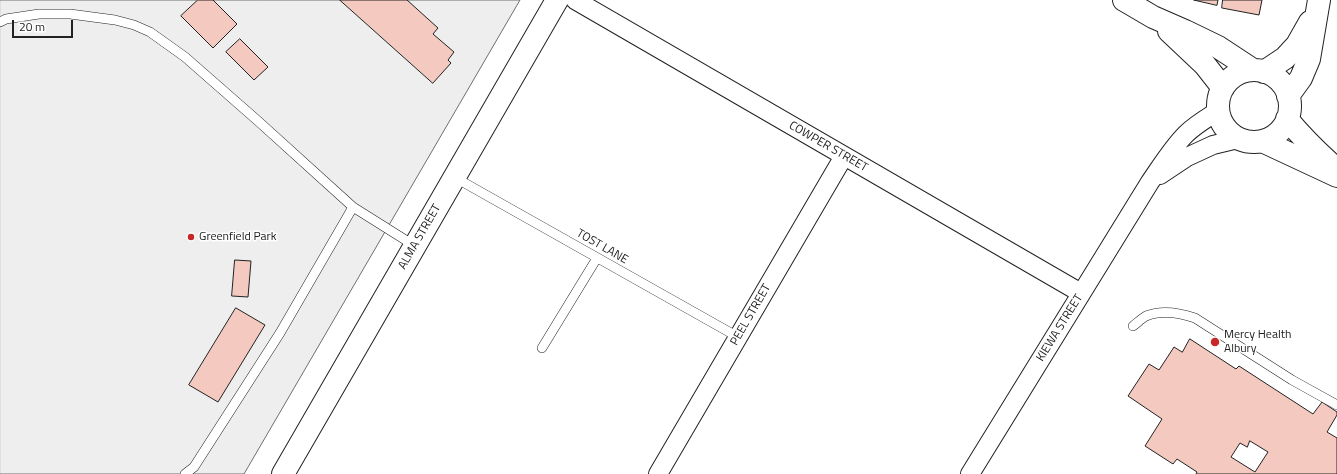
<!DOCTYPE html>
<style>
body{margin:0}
#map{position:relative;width:1337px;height:474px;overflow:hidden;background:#fff;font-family:"Titillium Web",sans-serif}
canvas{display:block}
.scale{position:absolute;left:12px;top:20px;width:61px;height:18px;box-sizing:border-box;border:2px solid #222;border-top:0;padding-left:5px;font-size:12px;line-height:14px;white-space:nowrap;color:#222;-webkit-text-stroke:3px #fff;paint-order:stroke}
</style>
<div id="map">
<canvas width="1337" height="474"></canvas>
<div class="scale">20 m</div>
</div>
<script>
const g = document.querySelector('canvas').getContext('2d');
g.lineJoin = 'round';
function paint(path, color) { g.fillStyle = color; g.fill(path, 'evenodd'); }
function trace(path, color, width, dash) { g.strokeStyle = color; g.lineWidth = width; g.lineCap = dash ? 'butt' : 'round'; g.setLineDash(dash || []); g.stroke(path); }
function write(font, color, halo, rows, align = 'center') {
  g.font = font + ' "Titillium Web",sans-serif'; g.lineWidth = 3; g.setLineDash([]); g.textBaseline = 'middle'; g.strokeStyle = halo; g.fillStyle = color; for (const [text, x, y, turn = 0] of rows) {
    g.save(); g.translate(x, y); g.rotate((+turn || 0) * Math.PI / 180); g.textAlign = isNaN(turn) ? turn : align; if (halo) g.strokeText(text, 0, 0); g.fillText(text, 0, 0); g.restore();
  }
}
const green = new Path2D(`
 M0 0H520L244 474H0Z`);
const building = new Path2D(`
 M198 0H213L237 24 213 48 181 16Z
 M340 0H407L438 28 433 34 454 52 448 60 451 63 433 83Z
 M1194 0H1218L1217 5Z
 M1223 0H1262L1259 15 1222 8Z
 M240 39 268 67 254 80 226 52Z
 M235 260 251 261 248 297 232 296Z
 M236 308 265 325 218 402 189 385Z
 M1190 339 1236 369 1239 366 1313 414 1322 402 1337 412V415L1327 432 1337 438V474H1196L1197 472 1177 459 1173 464 1145 446 1162 419 1128 396 1149 364 1159 370 1174 347 1182 352ZM1250 441 1268 452 1255 472 1231 457 1240 443 1247 447Z`);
const service = new Path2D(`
 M0 22 6 19 39 14H70L115 20 134 25 150 32 185 57 258 121 353 207 415 246
 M454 177 738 337
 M1133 326C1137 323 1141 319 1146 316 1161 310 1180 313 1195 318L1292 380 1337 405
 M542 348 597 258
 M185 474 194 467 280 333 353 207`);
const minor = new Path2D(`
 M575 0 1081 293
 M1160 175 1187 157 1213 145 1238 139
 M658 474 844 156
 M970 474 1150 182C1161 166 1172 148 1186 134 1195 125 1207 118 1218 111`);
const tertiary = new Path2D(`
 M1124 0 1153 17 1185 31 1218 47 1253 70
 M1169 31 1205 65 1223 88
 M1218 106a36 36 0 1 1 72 0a36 36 0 1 1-72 0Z
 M1264 72 1285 58 1297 45 1310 22
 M1288 96 1301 78 1309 59 1319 0
 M1287 119C1302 137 1317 152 1334 167
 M1262 141 1337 176
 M283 474 557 0`);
const markers = [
 [191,237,4,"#c62828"],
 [1215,342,5,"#c62828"]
];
const streetNames = [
 ["COWPER STREET",828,147,30],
 ["ALMA STREET",420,237,-60],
 ["TOST LANE",602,247,30],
 ["PEEL STREET",751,315,-60],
 ["KIEWA STREET",1060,328,-58]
];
const poiNames = [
 ["Greenfield Park",199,237],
 ["Mercy Health",1224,335],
 ["Albury",1224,349]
];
paint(green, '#eee');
trace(green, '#6f6f6f', 1);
paint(building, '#f3c9c0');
trace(building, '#222', 1);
trace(service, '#222', 10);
trace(minor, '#222', 20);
trace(tertiary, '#222', 24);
trace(service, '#fff', 9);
trace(minor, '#fff', 18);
trace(tertiary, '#fff', 22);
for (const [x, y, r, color] of markers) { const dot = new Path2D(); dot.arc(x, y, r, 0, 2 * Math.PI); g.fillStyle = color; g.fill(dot); trace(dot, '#fff', 1.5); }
write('12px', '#222', '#fff', streetNames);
write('12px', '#222', '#fff', poiNames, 'left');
</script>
